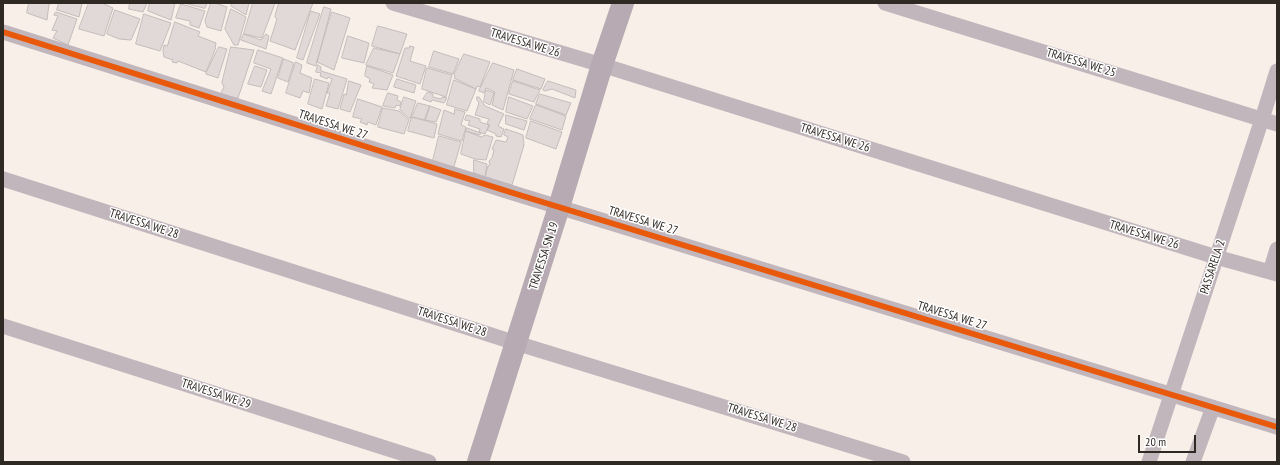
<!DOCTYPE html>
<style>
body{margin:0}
#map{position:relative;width:1280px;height:465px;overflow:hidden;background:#f8efe8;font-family:"PT Sans Narrow",sans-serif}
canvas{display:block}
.frame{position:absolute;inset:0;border:4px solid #2f2924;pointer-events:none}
.scale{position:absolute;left:1138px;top:435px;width:58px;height:18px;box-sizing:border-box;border:2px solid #2f2924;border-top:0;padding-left:5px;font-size:12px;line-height:14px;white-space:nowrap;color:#2f2924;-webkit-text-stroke:3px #fff;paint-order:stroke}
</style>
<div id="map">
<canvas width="1280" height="465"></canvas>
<div class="frame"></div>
<div class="scale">20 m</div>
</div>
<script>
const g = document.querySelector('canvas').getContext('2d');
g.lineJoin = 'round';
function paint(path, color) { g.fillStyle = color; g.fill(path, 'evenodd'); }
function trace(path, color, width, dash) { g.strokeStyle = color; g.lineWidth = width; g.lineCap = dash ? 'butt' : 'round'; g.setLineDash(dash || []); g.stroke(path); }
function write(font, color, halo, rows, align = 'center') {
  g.font = font + ' "PT Sans Narrow",sans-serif'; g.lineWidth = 3; g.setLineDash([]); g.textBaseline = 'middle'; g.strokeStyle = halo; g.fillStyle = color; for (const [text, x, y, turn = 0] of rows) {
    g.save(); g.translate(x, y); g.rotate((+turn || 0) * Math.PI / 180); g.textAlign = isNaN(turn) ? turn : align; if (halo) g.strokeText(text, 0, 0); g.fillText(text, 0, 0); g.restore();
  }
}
const building = new Path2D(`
 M29 3H55L49 4 47 20 27 13Z
 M59 3H82L79 17 57 10Z
 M89 3H102L113 8 104 36 79 29Z
 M130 3H147L143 12 129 9Z
 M150 3H175L171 20 148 11Z
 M184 3H207L205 8Z
 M211 3H215L227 7 221 31 207 27 205 21Z
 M233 3H249L246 15 231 6Z
 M253 3H275L262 38 244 34Z
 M279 3H313L295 50 270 41 277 19 275 17Z
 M181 4 205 11 199 28 190 25V21L176 18Z
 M324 7 331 9 316 66 307 63Z
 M231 9 246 17 238 45H234L225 29Z
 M115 10 140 19 131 40 119 39 107 34Z
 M311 11 320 14 303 60 297 58Z
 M56 12 77 19 68 45 53 38 57 31 52 30 58 16 54 15Z
 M332 12 350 18 334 70 317 62Z
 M144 14 171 23 160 51 136 44Z
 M175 22 200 32 198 36 216 43 215 50 206 72 178 61 177 63 172 62 173 60 164 57 163 51 164 45 167 46Z
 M378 26 407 34 400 54 372 46Z
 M244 34 261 40 266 34 269 36 266 49 241 40Z
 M348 36 369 43 364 63 342 58Z
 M410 46 414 47 410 61 426 66 420 84 396 76 405 48H409Z
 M219 47 227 49 218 78 206 74Z
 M231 47 254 50 238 98 220 95 224 87 222 83Z
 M374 48 400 54 393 73 366 65Z
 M258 50 283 58 271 94 262 91 271 69 254 63Z
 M434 51 459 59 453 74 429 67Z
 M464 54 490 62 480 87 477 86 476 89 454 78 455 76 454 75Z
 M284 59 294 63 288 82 278 78Z
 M296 62 302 65 300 73 312 78 309 93 303 91 300 98 286 93Z
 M493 63 514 70 503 110 492 105 495 92 486 88 484 93 479 91Z
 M318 65 321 67V71L347 79 338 109 326 106 330 93H327L332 79 328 77 327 79 320 76 321 73 316 72Z
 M255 66 267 70 261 87 248 84Z
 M367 66 393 75 387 90 372 88 374 84 369 82 370 79 365 76Z
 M427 68 452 75 446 97 422 89Z
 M517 69 545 79 541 89 513 80Z
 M315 79 329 83 322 109 308 104Z
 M397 79 416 85 414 93 394 87Z
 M454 80 476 89 467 111 447 105Z
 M349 81 361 85 350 112 340 109 344 94 346 95Z
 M513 81 540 90 534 102 509 94Z
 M548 81 576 90 575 98 552 89 545 91 543 90Z
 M486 90 494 93 490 105 484 102Z
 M428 92 433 94V97L441 99 442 97 447 98 444 103 432 100 431 102 423 99Z
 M388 93 398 96 397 100 401 102 400 106 396 105 395 108 383 106Z
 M540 94 571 103 566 115 536 104Z
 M404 97 416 101 410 119 400 110Z
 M477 97H479L485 106 504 114 498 126 504 129 501 137 496 136V134L487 130 490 125 487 123 489 119 475 115 479 103 477 100Z
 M509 97 533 106 527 119 506 112Z
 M358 99 382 107 376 125 368 122 367 125 360 122 362 119 353 117Z
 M418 103 430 106 425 120 412 117Z
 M536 105 566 116 562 130 530 119Z
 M430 106 441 110 436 122 425 120Z
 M383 108 399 111 409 120 404 134 378 127Z
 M455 109 465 112 461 125 466 127 462 141 438 134 444 110 454 114Z
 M467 115 480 119V122L489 125 485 134 479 132 480 129 468 125 470 121 465 120Z
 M506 115 527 121 524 130 506 124Z
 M412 117 437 124 434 138 408 131Z
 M531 121 562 132 556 149 526 138Z
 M467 128 481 133 480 135 466 131Z
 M506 129 523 135 524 145 512 185 485 177 488 166 490 165 489 161 492 158 494 150 492 149 496 140 506 142 508 137 504 135Z
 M466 131 481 137 485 135 493 137 486 160 475 159 461 154Z
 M439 136 461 142 453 170 432 165Z
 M474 160 487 164 485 177 474 173Z`);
const street = new Path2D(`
 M393 3 602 65 1216 257 1277 274
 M885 3 1277 124
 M3 32 513 193 1277 427
 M3 179 516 343 903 462
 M1270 272 1277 249
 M3 326 429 462
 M1149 462 1262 119 1277 71
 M1193 462 1213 407`);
const secondary = new Path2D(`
 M478 462 559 207 602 65 623 3`);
const cycleway = new Path2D(`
 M3 32 513 193 1277 427`);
const streetNames = [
 ["TRAVESSA WE 26",525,43,17],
 ["TRAVESSA WE 25",1081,63,17],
 ["TRAVESSA WE 27",333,125,18],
 ["TRAVESSA WE 26",835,138,17],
 ["TRAVESSA WE 27",643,221,17],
 ["TRAVESSA WE 28",144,224,18],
 ["TRAVESSA WE 26",1144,235,17],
 ["TRAVESSA SN 19",544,256,-72],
 ["PASSARELA 2",1213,267,-72],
 ["TRAVESSA WE 27",952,316,17],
 ["TRAVESSA WE 28",452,322,18],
 ["TRAVESSA WE 29",216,394,18],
 ["TRAVESSA WE 28",762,418,17]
];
paint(building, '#e1d9d8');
trace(building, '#c4bcbb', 1);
trace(street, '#c2b6bd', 15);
trace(secondary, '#b8aab2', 22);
trace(cycleway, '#e8590c', 6);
write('12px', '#2f2924', '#fff', streetNames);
</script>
